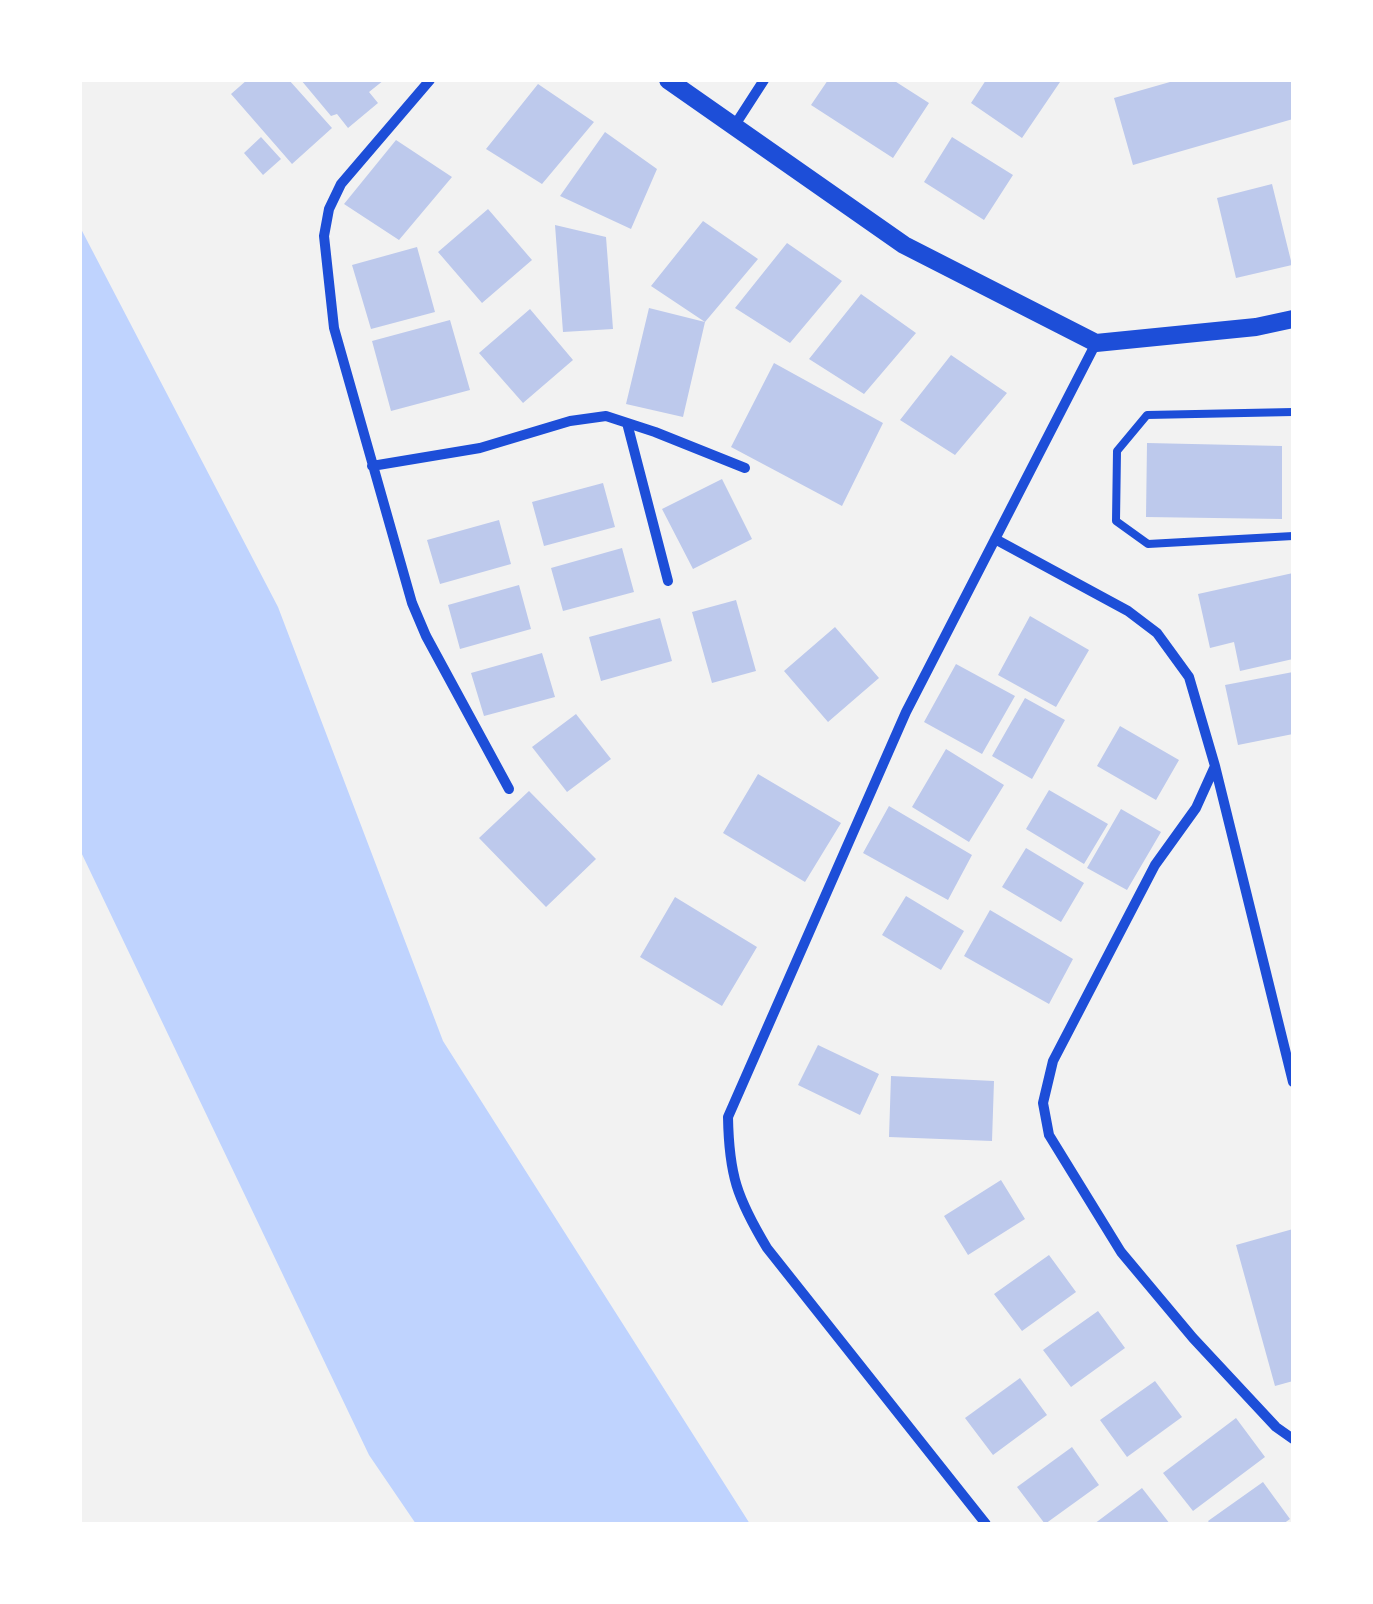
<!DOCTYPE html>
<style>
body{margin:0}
#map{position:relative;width:1373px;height:1604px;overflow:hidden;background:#f2f2f2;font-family:Bitter,serif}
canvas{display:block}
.frame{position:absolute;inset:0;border:82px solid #fff;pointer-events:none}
</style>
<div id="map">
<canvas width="1373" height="1604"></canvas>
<div class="frame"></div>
</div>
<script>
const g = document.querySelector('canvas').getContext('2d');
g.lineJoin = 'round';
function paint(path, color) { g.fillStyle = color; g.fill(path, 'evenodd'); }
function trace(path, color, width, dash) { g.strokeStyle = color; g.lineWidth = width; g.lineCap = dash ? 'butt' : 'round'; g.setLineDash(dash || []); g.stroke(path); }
const water = new Path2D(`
 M80 227 278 607 443 1041 750 1524H416L369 1455 80 850Z`);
const building = new Path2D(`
 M247 80H289L332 128 292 164 231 94Z
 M301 80H384L369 92 378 103 348 128 337 114 331 116Z
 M828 80H893L929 103 893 158 811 105Z
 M986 80H1056L1060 82 1022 138 971 103Z
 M1177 80H1293V119L1133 165 1114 98Z
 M538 84 594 122 542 184 486 149Z
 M605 132 657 169 631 229 560 196Z
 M261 137 281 159 263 175 244 153Z
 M952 137 1013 175 984 220 924 182Z
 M396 140 452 177 399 240 344 204Z
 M1272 184 1292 265 1236 278 1217 198Z
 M488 209 532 260 482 303 438 252Z
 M703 221 758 259 705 322 683 417 626 404 649 308 705 322 651 286Z
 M555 225 606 237 613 329 563 332Z
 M787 243 842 281 790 343 735 308Z
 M417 247 435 312 371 329 352 265Z
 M861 294 916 333 864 394 809 359Z
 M530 309 573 360 523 403 479 353Z
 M450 320 470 390 391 411 372 341Z
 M951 355 1007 393 955 455 900 420Z
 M774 363 883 423 842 506 731 447Z
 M1147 443 1282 446V519L1146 517Z
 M722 479 752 539 693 569 662 509Z
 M603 483 615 527 544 546 532 502Z
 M499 520 511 564 440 584 427 540Z
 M622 548 634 592 563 611 551 568Z
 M1293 573V659L1240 671 1234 642 1210 648 1198 594Z
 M519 585 531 629 460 649 448 605Z
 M736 600 756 671 712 683 692 612Z
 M1030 616 1089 650 1056 707 998 675Z
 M660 618 672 661 601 681 589 637Z
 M835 627 879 678 828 722 784 671Z
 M542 653 555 697 484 716 471 673Z
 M956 664 1015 696 982 754 924 722Z
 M1293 672V734L1238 745 1225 685Z
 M1025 698 1065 720 1032 779 992 756Z
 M576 714 611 759 567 792 532 747Z
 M1120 726 1179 760 1156 800 1097 766Z
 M946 749 1004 785 969 842 912 807Z
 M758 774 841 823 805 882 723 833Z
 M1049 790 1108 824 1084 864 1026 829Z
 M529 791 596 859 546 907 479 838Z
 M889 806 972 855 948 900 863 853Z
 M1121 809 1161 832 1127 890 1087 868Z
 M1026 848 1084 883 1061 922 1002 887Z
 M906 896 964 931 941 970 882 935Z
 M675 897 757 947 722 1006 640 957Z
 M990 910 1073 959 1049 1004 964 956Z
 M818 1045 879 1074 860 1115 798 1085Z
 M891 1076 994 1081 992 1141 889 1137Z
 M1001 1180 1025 1219 968 1255 944 1216Z
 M1293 1229V1381L1275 1386 1236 1245Z
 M1049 1255 1076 1292 1022 1331 994 1294Z
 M1098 1311 1125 1348 1071 1387 1043 1350Z
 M1020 1378 1047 1415 993 1455 965 1418Z
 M1155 1381 1182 1417 1127 1457 1100 1420Z
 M1236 1418 1265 1457 1193 1511 1163 1473Z
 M1072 1447 1099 1485 1045 1524 1017 1487Z
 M1263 1482 1290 1519 1283 1524H1210L1208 1521Z
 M1142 1488 1170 1524H1094Z`);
const service = new Path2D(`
 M1293 412 1147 415 1117 451 1116 521 1148 544 1293 536`);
const minor = new Path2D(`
 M430 80 341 184 329 209 324 236 334 328 412 603 426 636 509 789
 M733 128 764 80
 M627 423 668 581
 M372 466 480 448 570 421 606 416 655 432 745 468
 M995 539 1128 611 1157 633 1189 677 1215 766 1293 1082
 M1215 766 1196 808 1155 865 1053 1061 1043 1103 1049 1135 1121 1252 1193 1338 1276 1427 1293 1439
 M986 1524 767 1248C737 1198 729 1175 728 1117L906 712 1096 343`);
const tertiary = new Path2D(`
 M668 80 904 245 1096 343 1256 327 1293 319`);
paint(water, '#bfd3fe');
paint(building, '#bdc9ec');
trace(service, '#1d4ed8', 8);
trace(minor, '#1d4ed8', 10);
trace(tertiary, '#1d4ed8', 18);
</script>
